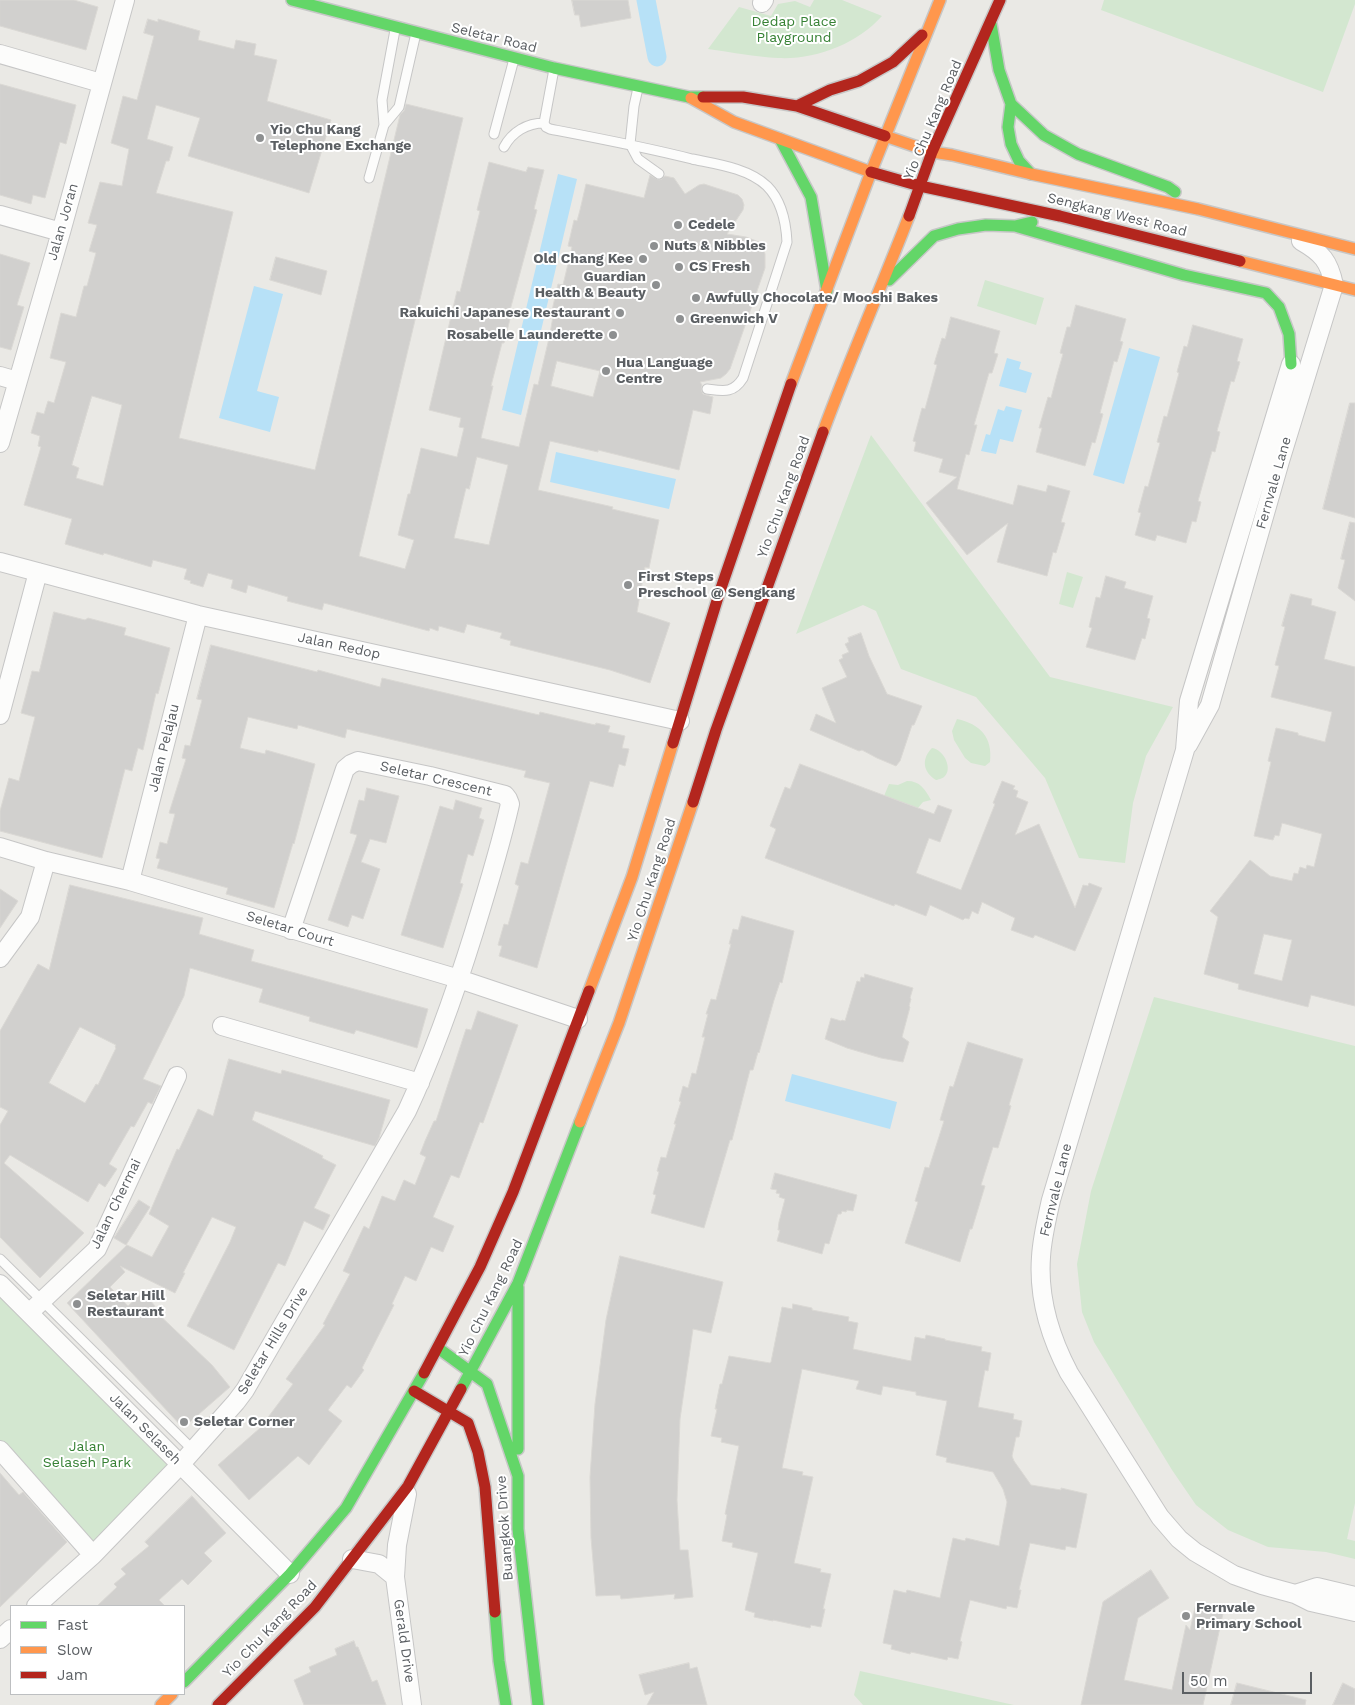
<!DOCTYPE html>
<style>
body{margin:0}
#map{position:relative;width:1355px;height:1705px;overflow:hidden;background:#eae9e5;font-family:"Work Sans",sans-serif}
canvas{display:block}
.legend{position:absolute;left:10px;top:1605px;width:175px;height:90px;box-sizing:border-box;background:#fff;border:1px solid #bdbfc1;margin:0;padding:6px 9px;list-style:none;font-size:15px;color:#5b5f63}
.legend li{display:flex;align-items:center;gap:10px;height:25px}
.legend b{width:25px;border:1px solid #bdbfc1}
.scale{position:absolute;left:1182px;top:1672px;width:130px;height:22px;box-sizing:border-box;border:2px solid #5b5f63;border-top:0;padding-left:6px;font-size:15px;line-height:18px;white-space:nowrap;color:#5b5f63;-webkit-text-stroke:4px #fff;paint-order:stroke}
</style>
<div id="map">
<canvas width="1355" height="1705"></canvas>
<ul class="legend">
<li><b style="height:6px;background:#63d668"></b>Fast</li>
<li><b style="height:6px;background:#ff974d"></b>Slow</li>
<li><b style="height:6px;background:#b3261e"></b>Jam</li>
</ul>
<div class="scale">50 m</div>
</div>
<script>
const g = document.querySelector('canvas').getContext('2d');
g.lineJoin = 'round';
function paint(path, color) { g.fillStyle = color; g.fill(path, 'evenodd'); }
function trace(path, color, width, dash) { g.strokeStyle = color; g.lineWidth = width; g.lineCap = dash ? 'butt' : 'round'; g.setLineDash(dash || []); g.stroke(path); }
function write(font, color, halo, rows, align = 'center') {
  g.font = font + ' "Work Sans",sans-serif'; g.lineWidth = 4; g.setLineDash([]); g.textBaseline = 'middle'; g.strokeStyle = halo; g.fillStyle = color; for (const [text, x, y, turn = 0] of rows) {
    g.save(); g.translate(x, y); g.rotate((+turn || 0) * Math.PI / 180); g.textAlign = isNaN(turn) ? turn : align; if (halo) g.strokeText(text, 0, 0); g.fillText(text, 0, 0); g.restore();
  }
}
const green = new Path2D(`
 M814 0H842L882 16C857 44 815 60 778 58 755 57 731 52 708 49L739 7 771 16 778 4 795 1 810 7Z
 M1104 0H1355V4L1323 92 1101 10Z
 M985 280 1044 298 1036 325 977 306Z
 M871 435 1050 677 1173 707 1146 756 1133 803 1125 863 1079 858 1045 778 976 697 901 669 876 611 863 605 796 634Z
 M1067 572 1083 577 1073 608 1059 604Z
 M957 719C980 724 993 737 990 762L985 766 971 763 965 758 954 740 952 731Z
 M932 748C945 750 953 770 944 777 943 778 937 780 936 780 923 772 921 759 932 748Z
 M907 781C920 781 925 789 931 800L923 802 918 808 884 796 889 784 898 785Z
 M1154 997 1355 1046V1503L1347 1539 1355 1541V1559L1326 1552 1268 1547 1228 1530 1196 1505 1172 1470 1094 1342 1082 1312 1077 1264 1091 1191Z
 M0 1290 174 1465 95 1546 0 1444Z
 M860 1671 1014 1705H863L854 1695Z`);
const water = new Path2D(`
 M558 174 577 179 521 415 502 410Z
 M254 286 283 294 257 391 279 397 270 432 219 418Z
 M1129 348 1160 357 1124 484 1093 475Z
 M1007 358 1021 362 1019 369 1032 373 1026 393 999 386Z
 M1006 406 1022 410 1013 442 1000 439 996 454 981 451 986 434 990 435 998 409 1004 411Z
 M556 452 676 479 669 509 550 482Z
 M792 1074 897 1102 890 1129 785 1101Z`);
const canal = new Path2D(`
 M646 0 657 57`);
const building = new Path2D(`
 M0 0H74L98 7 86 50 0 26Z
 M572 0H628L631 18 581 27 579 15H575Z
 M148 19 158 22V19L200 31 198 40 234 49 236 40 256 44 254 55 277 60 267 101 331 120 309 193 188 156 200 118 156 105 147 139 173 147 169 161H166L156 193 233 212 179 438 315 470 400 115 404 111 406 104 463 118 359 556 405 569 414 540 398 535 408 494H410L421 448 457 457 464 428 459 427 461 418 429 410 457 291 460 292 480 211 477 210 489 162 526 172 528 167 544 170 534 209 537 210 509 314 511 315 504 343H502L491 386H493L481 438 519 447 534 384 538 385 550 334 553 316 551 315 558 284 563 285 572 247 568 246 574 220 577 221 580 210 586 184 644 198 650 175 659 180 662 179 665 176 674 178 685 194 699 185 704 184 738 195 742 199 744 205 743 210 727 234 746 237 759 242 763 247 765 254V268L730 369 726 374 721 378 700 382 702 385 701 389 703 394 713 397 710 414 693 410 679 470 598 450V452L550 441 538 490 613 507 612 509 659 520 649 568 645 567 637 612 670 623 650 683 610 670 510 645 511 641 500 638 502 633 467 624 464 633 439 626 438 631 430 628 429 631 324 603 322 610 287 601 288 597 248 585 246 593 231 588 233 580 208 573 203 587 190 583 191 581 184 579 187 569 153 560 151 567 104 553 103 555 65 544 72 519 24 505 41 447 38 446 40 436 31 433 37 412 44 414 48 401 54 403 66 362 50 358 61 313 76 317 84 286H87L96 253 89 251 97 225 88 223 100 182 122 186 129 149 111 143 123 96 137 100 154 36 144 33ZM557 361 600 371 593 397 551 386ZM92 396 122 405 103 486 76 478 79 468 72 465ZM477 457 508 465 489 545 454 538 466 488 469 489Z
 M0 84 76 105 66 144 60 142 45 198 33 195 31 204 0 195Z
 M0 254 30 263 17 305 24 307 11 350 0 347Z
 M276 257 327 271 321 295 270 280Z
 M1076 305 1126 319 1120 341 1123 342 1117 362 1114 361 1100 413 1103 414 1095 443 1092 442 1085 466 1036 452 1042 428H1039L1048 397 1051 398 1057 375 1063 354 1060 353 1067 327H1070Z
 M951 317 1000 331 994 353 998 354 992 373H989L974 425H977L969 455 966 454 957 489 1013 505 1018 485 1046 492 1048 485 1070 491 1061 522 1065 523 1056 553 1053 552 1047 576 997 562 1008 523 967 555 926 503 957 477 939 472 943 459 914 451 916 442 913 441 922 408 925 409 937 365 934 364 942 338 945 339Z
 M1193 325 1243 339 1237 361 1240 362 1234 382 1231 381 1217 431 1220 432 1215 452 1212 451 1198 501 1201 502 1196 522 1192 521 1186 543 1157 535 1155 541 1135 535 1141 513 1138 512 1145 486 1148 487 1160 443 1157 442 1164 416 1167 417 1179 373 1177 372 1184 346 1187 347Z
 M1350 403H1355V518L1323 509Z
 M1350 522 1355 523V601L1338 588 1345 560 1341 559Z
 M1106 576 1126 582 1124 588 1153 596 1147 618 1150 619 1145 639 1142 638 1135 660 1086 647 1092 628 1089 627 1096 597 1100 598Z
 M1291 594 1312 599 1311 605 1336 612 1324 659 1355 667V1006L1311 995 1308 1007 1238 989 1239 984 1204 974 1218 917 1210 911 1250 860 1270 876 1292 881 1294 873 1298 874 1300 867 1306 869 1307 865 1314 867 1322 834 1282 823 1279 836 1275 835 1273 840 1254 836 1271 762 1268 761 1276 728 1298 733V735L1325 742 1332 712 1271 697 1279 666 1275 665 1285 627 1282 626ZM1264 934 1292 940 1282 981 1254 974Z
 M54 612 85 620 88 618 126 628 124 635 170 648 158 694 156 693 143 750 138 748 132 771 125 769 102 858 0 831V811L9 778 19 781 35 717 21 713 32 671 39 672Z
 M861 633 869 656 887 694 922 706 914 725H912L900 761 896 766 877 758 862 750 859 751 810 730 816 714 836 723 822 688 847 677 839 660 843 658 842 655 849 652 845 644 849 642 848 638Z
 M211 645 317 672 318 670 380 687 382 678 539 715 540 712 595 725 596 723 610 726 608 732 625 736 622 748 629 749 625 766 619 764 613 787 590 781 537 968 499 956 502 946 498 945 504 924 508 925 519 886 515 884 521 862 528 864 550 783 524 777 526 771 347 729 345 738 298 725 297 729 248 717 240 748 265 754 266 750 315 764 294 844 293 843 274 908 226 894 228 888 157 868 160 859 156 858 160 842 167 844 175 814 169 813 186 759 182 758 185 745 190 746 202 700 197 699Z
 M800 764 934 814 938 805 952 810 940 842 929 838 916 873 961 890 995 804 993 803 1002 781 1015 786 1013 789 1018 791 1016 797 1028 802 1015 835 1039 824 1075 908 1083 885 1088 886 1089 883 1102 888 1075 951 1035 935 1033 938 1011 930 1015 918 982 902 978 914 972 911 969 919 965 918 963 920 930 905 926 916 895 904 894 906 765 858 776 829 770 826 785 787 790 789Z
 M367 788 399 796 386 843 370 839 361 862 380 869 363 919 352 915 348 927 328 920 357 835 350 833 359 800 364 801Z
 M456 800 482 808 479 818 484 820 473 856 468 854 460 883 463 884 443 948 401 935 440 806 453 810Z
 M70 885 203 918 199 934 254 950 251 961 428 1009 417 1048 356 1030 354 1034 309 1021 310 1017 259 1002 263 989 190 968 184 996 143 1079 161 1086 152 1104 148 1102 134 1127 131 1126 109 1164 117 1169 105 1187 99 1183 88 1202 10 1155 4 1163 84 1233 40 1278 0 1237V1125L8 1111 0 1107V1031L38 964 49 970ZM80 1027 116 1045 115 1047 116 1048 98 1085 96 1084 85 1103 49 1083Z
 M0 889 18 901 0 928Z
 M742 916 794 931 782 983 780 982 774 1000 759 1053 758 1052 753 1070H750L732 1140H730L704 1228 651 1213 656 1195 653 1194 659 1172 657 1171 661 1157 666 1158 676 1124H674L681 1102 679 1101 683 1086 688 1088 692 1073 696 1074 705 1037H702L708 1014H706L711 999 716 1000 731 944H729L733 929 738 930Z
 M865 974 913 988 910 998 911 999 909 1006 910 1007 902 1037 909 1042 903 1062 881 1058 847 1048 825 1039 831 1018 841 1021 842 1020 845 1021 857 981 860 982 861 977 864 978Z
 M478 1011 518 1025 483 1123 480 1122 459 1178 451 1175 433 1217 454 1226 443 1252 431 1247 416 1281 405 1276 392 1304 394 1305 362 1368 364 1370 351 1388 347 1385 328 1410 342 1421 309 1465 298 1456 249 1500 218 1465 260 1428 293 1384 286 1379 325 1325 323 1324 350 1274 343 1271 364 1226 369 1229 382 1196 395 1201 404 1180 415 1185 426 1157 420 1154 425 1141 434 1121H436L466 1029 471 1030Z
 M968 1042 1023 1059 1009 1105 1011 1106 998 1148 993 1147 981 1185 985 1186 972 1229H970L960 1262 905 1243 918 1202 915 1201 925 1167 929 1168 944 1121 940 1120 950 1086 953 1087Z
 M229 1059 281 1074 282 1070 390 1100 379 1138 375 1146 255 1111 252 1120 323 1156 322 1158 336 1165 314 1208 330 1215 323 1230 304 1221 285 1266 278 1263 234 1350 187 1326 230 1242 236 1227 212 1217 183 1273H185L175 1293 120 1266 125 1272 110 1287 128 1306 143 1292 155 1306 153 1309 212 1365 230 1387 183 1428 67 1303 127 1245 152 1257 169 1226 149 1214 177 1149 179 1150 198 1109 213 1116Z
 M775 1173 857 1195 853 1211 847 1210 846 1212 842 1211 841 1214H838L829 1244 825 1243 822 1254 777 1241 780 1230H778L779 1222 785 1199 779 1197 780 1194 776 1193 777 1190 771 1189Z
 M139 1200 150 1207 126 1245 114 1238Z
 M620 1256 723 1282 711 1333 693 1329 680 1419 677 1500 680 1550H688L693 1597 674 1599 675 1594 621 1599 620 1595 596 1596 591 1538 590 1477 595 1404 606 1320Z
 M793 1304 812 1308V1310L849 1317 848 1321 858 1323 853 1349 911 1361 915 1337 925 1339 926 1335 945 1339V1340L982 1347 981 1351 991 1353 988 1371 985 1370 978 1407 1014 1414 1013 1419 1022 1421 1019 1437H1016L1012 1456 1014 1461 1031 1485 1061 1490V1488L1087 1494 1076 1548 1066 1546 1065 1550 1030 1543 1019 1590H1021L1017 1608 1007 1606 1006 1609 970 1600 960 1641 962 1642 958 1659 948 1657 947 1660 911 1652 910 1654 891 1649 892 1645 883 1643 894 1590 906 1593 907 1590 940 1598 953 1538 965 1541 966 1538 999 1546 1007 1502 1003 1489 993 1472 946 1462 947 1458 936 1455 947 1401 916 1395V1392L883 1386 881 1395 856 1389 859 1381 802 1369 782 1468 803 1472 802 1475 813 1477 794 1563 821 1569 820 1572 831 1574 823 1609H825L821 1627 811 1625 810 1628 773 1620V1621L754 1617 755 1613 745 1610 758 1553 732 1547 733 1543 722 1541 727 1515 725 1514 739 1446 721 1442 722 1438 711 1436 717 1409H715L720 1384H722L729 1356 770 1363 771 1362 782 1307 792 1309Z
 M0 1473 19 1495 23 1492 67 1542 0 1607Z
 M192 1496 226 1533 204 1553 212 1561 188 1585 182 1579 159 1600 165 1606H97L117 1587 114 1584 126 1574 121 1569 149 1546 145 1542Z
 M1151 1570 1169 1598 1138 1618 1124 1680 1172 1690 1186 1625 1190 1630 1196 1603 1224 1609 1203 1705H1081L1103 1602Z
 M354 1641 356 1647H358L372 1682 377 1680 386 1705H304L294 1680 311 1672 309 1667 337 1655 335 1649Z
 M689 1663 690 1669 697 1667 707 1705H647L654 1692 645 1695 639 1675Z
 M1237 1683 1306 1700 1305 1705H1231Z
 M1343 1683 1355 1689V1705H1333Z`);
const lane = new Path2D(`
 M554 69 544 123 546 127 550 129C597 138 645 147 692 159 716 164 748 168 767 186 782 201 786 222 787 242L743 378C733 394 723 391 707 389
 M638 88 634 106 630 144 638 159 659 174
 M384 125 382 100 395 30
 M494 134 514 59
 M504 147C512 132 527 123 544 123
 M369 178 384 125 399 107 416 33
 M0 1259 193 1450`);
const street = new Path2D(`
 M762 3 764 0
 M0 54 101 83
 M0 215 61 232
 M1291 364 1189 701 1185 750 1051 1200C1047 1218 1042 1238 1041 1257 1038 1298 1050 1337 1069 1373L1160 1517 1179 1539 1195 1552 1234 1575 1262 1585 1295 1594 1311 1602 1355 1612
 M0 376 17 381
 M0 443 61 232 125 0
 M0 562 198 615 680 721
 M0 715 38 572
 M1188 745 1210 705 1280 461 1334 285C1329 261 1322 253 1301 241
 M0 847 46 861 130 881 459 979 578 1019
 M130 881 198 615
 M0 958 30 917 46 861
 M222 1026 420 1083
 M0 1284 290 1574
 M29 1313 97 1249 177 1076
 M0 1450 93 1555
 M407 1494 397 1545 395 1577 412 1705
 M352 1559 379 1564 395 1577
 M1295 1594 1317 1587 1355 1596
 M36 1606 93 1555 180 1465 236 1402 245 1390 407 1111C434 1053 455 993 474 932 487 890 500 848 510 804L508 799 505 795 430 776 358 761 351 764 345 769 291 930
 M0 1639 11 1629`);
const fast = new Path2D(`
 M292 0 554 68 689 97H703
 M991 24 999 70 1011 104 1008 127 1011 144 1019 161 1031 174
 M1011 104 1044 135 1078 154 1168 187 1175 192
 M780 139 811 197 827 291
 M1015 226 1184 275 1266 293 1279 307 1289 334 1291 364
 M889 280 934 236 958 229 986 225 1015 226 1032 222
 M518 1287V1449
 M438 1348 487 1384 518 1476V1529L538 1705
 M461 1389 518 1283 580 1122
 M495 1612 499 1661 506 1705
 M184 1682 290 1574 346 1508 424 1373`);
const slow = new Path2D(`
 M691 98 734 122 871 172
 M885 136 932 152 952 155 1031 174 1198 209 1355 249
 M1240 261 1355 290
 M791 384 871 172 940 0
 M823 432C850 359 881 288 909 216
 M589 991 632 877 673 743
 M580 1122 619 1023 693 802
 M161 1705 172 1694`);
const jam = new Path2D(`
 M703 97H743L797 106 885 136
 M797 106 830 90 859 81 893 62 922 35
 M871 172 920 186 1060 216 1240 261
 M909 216 932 152 1000 0
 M673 743 719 594 791 384
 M693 802 716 730 823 432
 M424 1373 480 1267 513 1192 589 991
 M414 1391 468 1423 478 1452 485 1487 495 1612
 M218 1705 315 1607 408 1486 461 1389`);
const markers = [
 [260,138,5,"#8d8f90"],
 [678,225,5,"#8d8f90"],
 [654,246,5,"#8d8f90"],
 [643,259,5,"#8d8f90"],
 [679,267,5,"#8d8f90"],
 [656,285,5,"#8d8f90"],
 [696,298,5,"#8d8f90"],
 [620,313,5,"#8d8f90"],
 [680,319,5,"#8d8f90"],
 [613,335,5,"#8d8f90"],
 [606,371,5,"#8d8f90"],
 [628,585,5,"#8d8f90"],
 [77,1304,5,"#8d8f90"],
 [184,1422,5,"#8d8f90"],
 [1186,1616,5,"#8d8f90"]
];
const parkNames = [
 ["Dedap Place",794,22],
 ["Playground",794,38],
 ["Jalan",87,1447],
 ["Selaseh Park",87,1463]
];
const streetNames = [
 ["Seletar Road",494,38,14],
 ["Yio Chu Kang Road",933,120,-67],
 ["Sengkang West Road",1117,215,14],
 ["Jalan Joran",63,222,-74],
 ["Fernvale Lane",1274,483,-74],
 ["Yio Chu Kang Road",784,497,-70],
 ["Jalan Redop",339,646,12],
 ["Jalan Pelajau",164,748,-76],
 ["Seletar Crescent",436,779,13],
 ["Yio Chu Kang Road",652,880,-72],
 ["Seletar Court",290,929,17],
 ["Fernvale Lane",1056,1190,-76],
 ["Jalan Chermai",116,1204,-64],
 ["Yio Chu Kang Road",491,1298,-64],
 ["Seletar Hills Drive",273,1341,-59],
 ["Jalan Selaseh",145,1429,45],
 ["Buangkok Drive",505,1528,-94],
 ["Yio Chu Kang Road",270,1629,-46],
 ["Gerald Drive",404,1641,82]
];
const poiNames = [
 ["Yio Chu Kang",270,130],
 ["Telephone Exchange",270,146],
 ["Cedele",688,225],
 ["Nuts & Nibbles",664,246],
 ["Old Chang Kee",633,259,"right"],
 ["CS Fresh",689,267],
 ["Guardian",646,277,"right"],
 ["Health & Beauty",646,293,"right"],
 ["Awfully Chocolate/ Mooshi Bakes",706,298],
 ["Rakuichi Japanese Restaurant",610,313,"right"],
 ["Greenwich V",690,319],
 ["Rosabelle Launderette",603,335,"right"],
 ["Hua Language",616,363],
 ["Centre",616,379],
 ["First Steps",638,577],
 ["Preschool @ Sengkang",638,593],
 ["Seletar Hill",87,1296],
 ["Restaurant",87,1312],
 ["Seletar Corner",194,1422],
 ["Fernvale",1196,1608],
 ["Primary School",1196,1624]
];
paint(green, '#d3e7d0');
paint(water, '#b7e1f7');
trace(canal, '#b7e1f7', 19);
paint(building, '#d1d0ce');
trace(building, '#dad8d4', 1);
trace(lane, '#c6c6c6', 11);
trace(street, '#c6c6c6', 20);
trace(fast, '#c7c7c7', 14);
trace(slow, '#c7c7c7', 14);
trace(jam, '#c7c7c7', 14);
trace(lane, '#fcfcfb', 9);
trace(street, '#fcfcfb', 18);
trace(fast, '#63d668', 11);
trace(slow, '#ff974d', 11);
trace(jam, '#b3261e', 11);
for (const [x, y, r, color] of markers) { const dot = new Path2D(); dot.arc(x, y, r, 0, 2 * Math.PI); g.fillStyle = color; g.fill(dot); trace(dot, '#fff', 2); }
write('14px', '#368134', '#fff', parkNames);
write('14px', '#5b5f63', '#fff', streetNames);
write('bold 14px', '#5b5f63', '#fff', poiNames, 'left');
</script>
